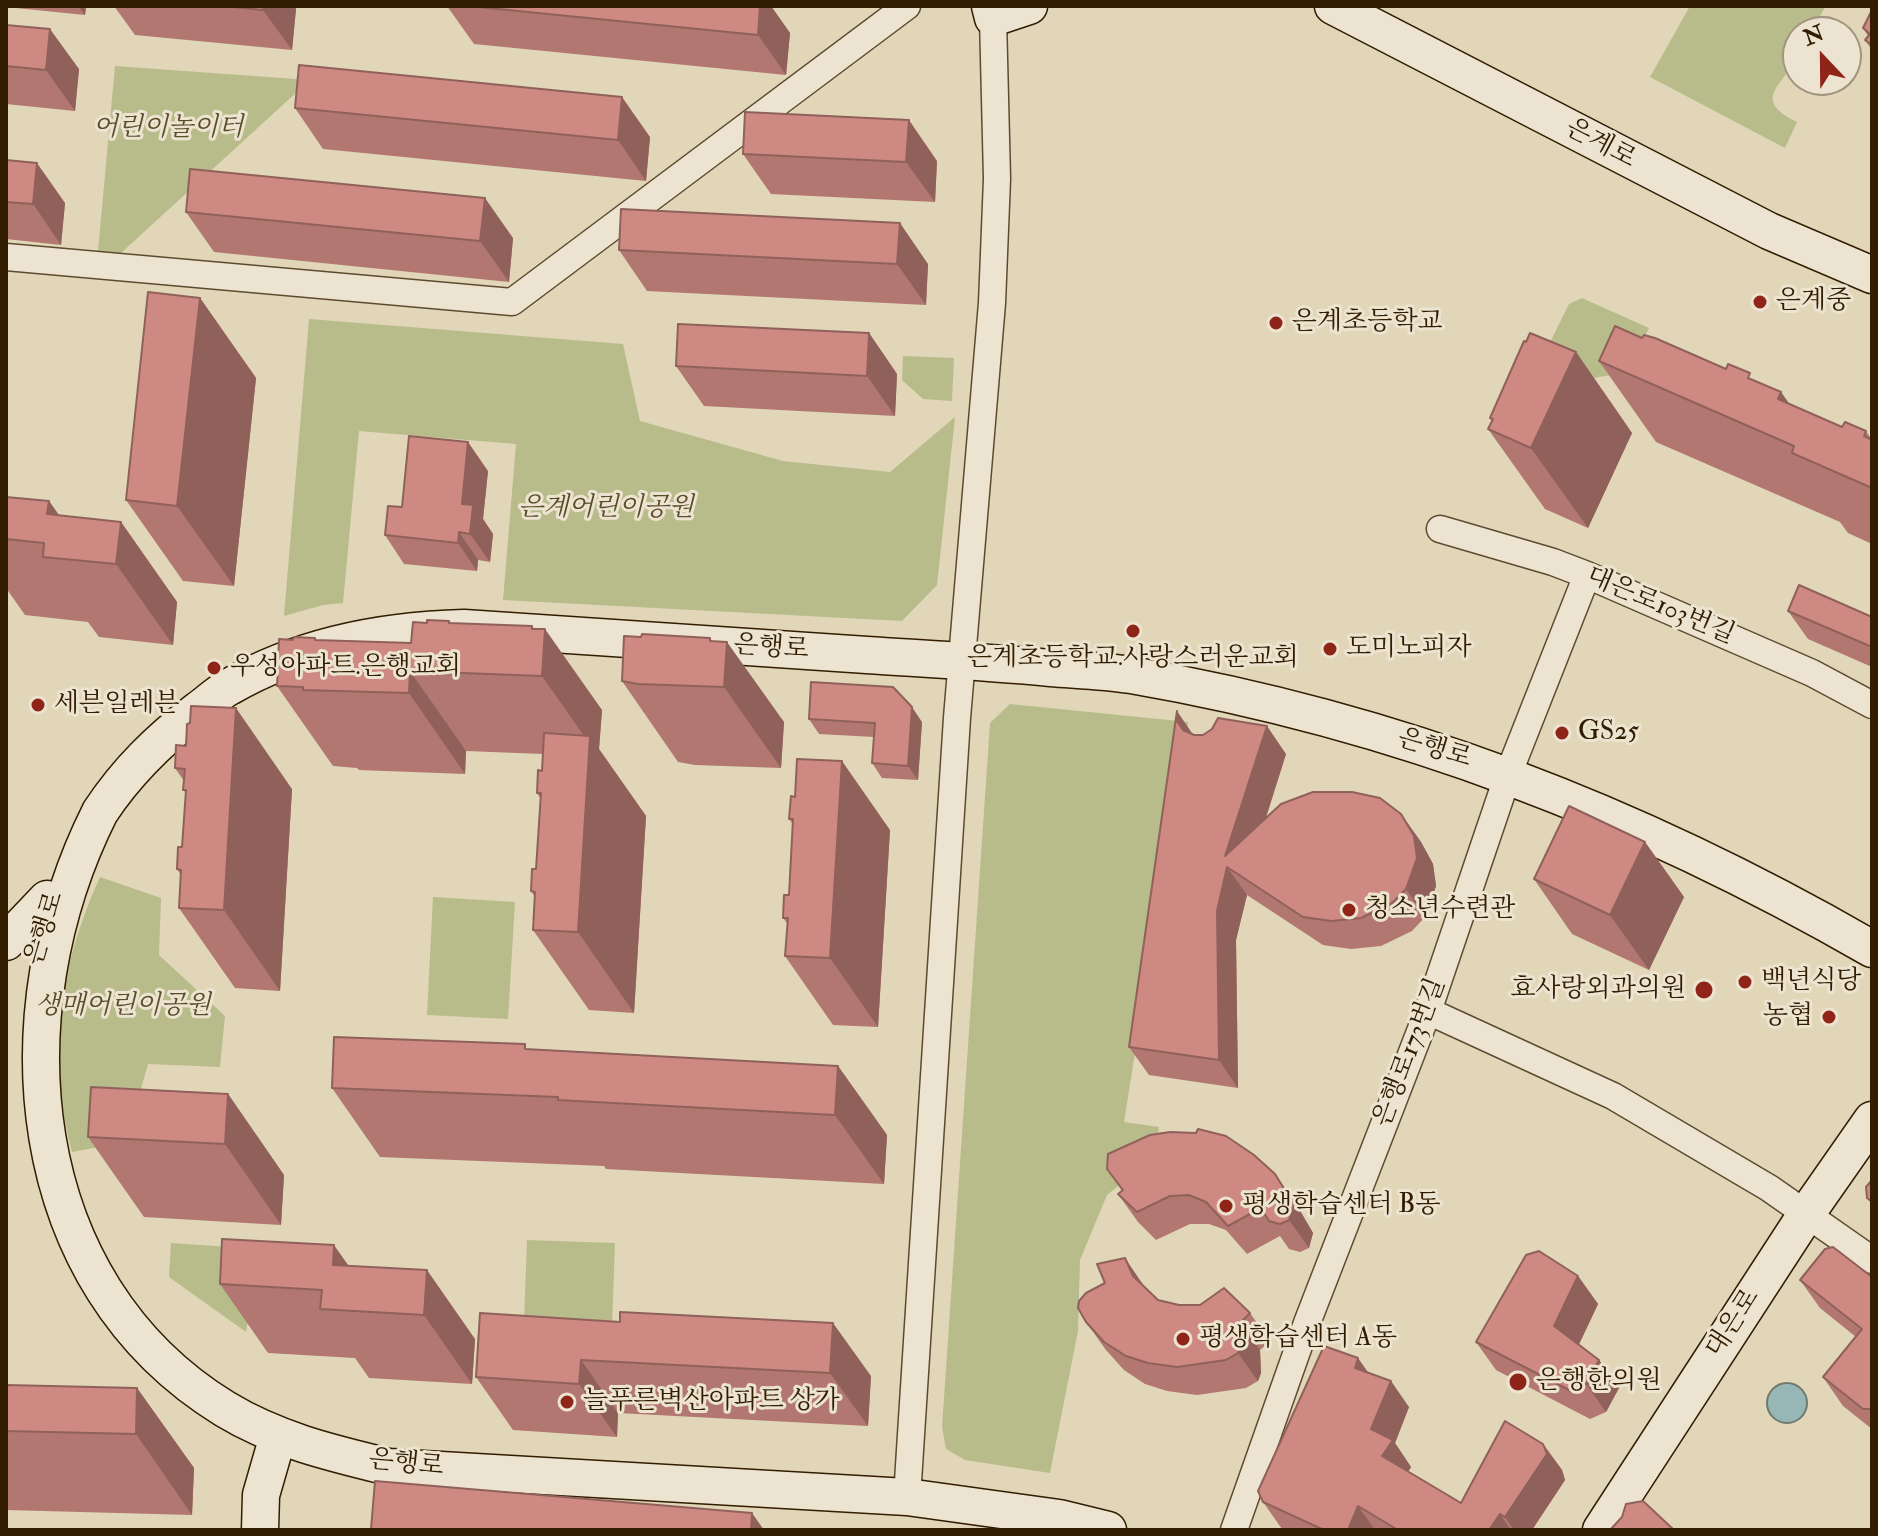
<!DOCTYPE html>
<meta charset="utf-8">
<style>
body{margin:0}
#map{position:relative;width:1878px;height:1536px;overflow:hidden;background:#e1d6b8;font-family:"IM FELL Double Pica",serif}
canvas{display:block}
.frame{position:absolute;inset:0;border:8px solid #321d01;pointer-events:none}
.north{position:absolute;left:1782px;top:16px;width:80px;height:80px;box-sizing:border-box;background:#ece4d1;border:2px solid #a2947e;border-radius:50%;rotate:338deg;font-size:22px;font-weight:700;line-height:32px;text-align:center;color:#321d01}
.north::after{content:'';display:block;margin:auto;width:28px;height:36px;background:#8f2418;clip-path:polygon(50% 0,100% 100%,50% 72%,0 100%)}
</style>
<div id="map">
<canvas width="1878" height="1536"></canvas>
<div class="frame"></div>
<div class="north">N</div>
</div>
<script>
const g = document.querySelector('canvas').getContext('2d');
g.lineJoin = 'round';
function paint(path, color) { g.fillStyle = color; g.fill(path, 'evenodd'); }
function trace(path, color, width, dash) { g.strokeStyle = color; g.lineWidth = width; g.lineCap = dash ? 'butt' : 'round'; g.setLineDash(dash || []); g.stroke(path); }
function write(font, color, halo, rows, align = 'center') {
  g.font = font + ' "IM FELL Double Pica","Noto Serif KR",serif'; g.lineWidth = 6; g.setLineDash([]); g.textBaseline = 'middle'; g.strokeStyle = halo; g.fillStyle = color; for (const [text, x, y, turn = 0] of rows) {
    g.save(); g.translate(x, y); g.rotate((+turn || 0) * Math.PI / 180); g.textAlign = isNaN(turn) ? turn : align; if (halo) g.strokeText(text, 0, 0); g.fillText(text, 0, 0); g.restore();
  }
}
const green = new Path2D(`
 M1690 6H1826L1810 32H1798C1798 38 1799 46 1798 51 1790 84 1746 97 1797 122L1785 148 1650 77Z
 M115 66 310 80 121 253 98 251Z
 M1582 298 1649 328 1628 372 1543 387 1533 377 1569 304Z
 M309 319 623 344 640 421 783 461 890 472 955 417 937 585 902 621 503 600 516 444 359 431 343 603 323 605 284 616Z
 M903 356 954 358 952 401 923 399 902 380Z
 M1010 704 1188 722 1124 1122 1159 1127 1154 1157 1107 1195 1080 1260 1078 1331 1050 1473 965 1460 946 1449 942 1427 990 723Z
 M100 877 161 898 159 955 225 1016 220 1067 148 1064 126 1142 72 1152C46 1055 59 967 100 877Z
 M433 897 515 902 508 1019 427 1015Z
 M527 1240 615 1243 612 1326 524 1323Z
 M171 1243 260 1249 246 1332 169 1277Z`);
const water = new Path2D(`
 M1767 1403a20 20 0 1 1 40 0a20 20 0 1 1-40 0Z`);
const street = new Path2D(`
 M6 257 512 302 907 6
 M1440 529 1553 562 1587 575 1812 673 1872 705
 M1428 1011 1613 1096 1769 1188 1872 1260
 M907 1497 957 718 992 303 997 179 993 18 999 6
 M1234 1530 1307 1323 1428 1011 1508 775 1587 575`);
const secondary = new Path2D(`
 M990 6 993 18 1029 6
 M1333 6 1769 231 1872 275
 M6 942 47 899
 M260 1530 261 1495 278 1436
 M1108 1530 1059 1518 907 1497 389 1467C331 1453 276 1440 225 1409 18 1282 0 1011 100 812 127 771 159 740 198 710 208 703 218 693 229 687 300 646 382 630 464 628 598 636 733 647 867 655 929 659 990 662 1051 668 1077 670 1105 671 1131 675 1398 721 1638 814 1872 949
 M1601 1530 1807 1213 1872 1120`);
const wall = new Path2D(`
 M6 6H86L85 15 6 7Z
 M114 6H294L296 9 292 50 135 35Z
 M447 6H771L790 33 786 75 474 44Z
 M1872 10V50L1865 40 1868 36 1863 28Z
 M6 25 79 69 75 111 6 104Z
 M295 108 650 137 646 181 323 149Z
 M743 154 937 161 935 202 771 194Z
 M6 160 65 203 61 245 6 239Z
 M186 212 513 238 509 282 214 252Z
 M619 250 928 264 926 305 647 291Z
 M200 298 256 378 234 586 183 581 126 500Z
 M869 333 897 374 895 416 704 406 676 366Z
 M1642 338 1726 369 1781 392 1789 404 1842 427 1866 431 1872 440V544L1848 533 1840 522 1656 442 1599 361Z
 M1576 352 1632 433 1588 528 1545 509 1488 429 1492 421 1490 418Z
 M488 471 483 519 493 534 490 562 478 560 477 571 404 564 385 535 402 507Z
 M6 497 49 501 59 515 121 522 177 602 173 645 99 637 88 622 25 615 6 588Z
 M1788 611 1872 617V667L1808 639Z
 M449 621 451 623 532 626 602 710 599 749 646 816 634 1013 589 1010 533 930 535 897 531 891 536 869 541 799 537 793 542 771 543 754 466 751 465 774 359 770 357 768 333 766 277 686 293 640 315 638 317 640 411 643Z
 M712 641 784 722 781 768 695 765 678 762 622 681Z
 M809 719 922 722 918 780 882 778 872 763 874 737 819 734Z
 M1194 735 1286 754 1266 818 1401 814 1421 842 1433 864 1436 886 1425 917 1412 931 1381 946 1351 949 1323 945 1247 895 1236 940 1238 1088 1149 1075 1129 1047Z
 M176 745 292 789 280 991 235 988 179 908 181 875 177 869 182 847 186 793 183 790 184 781 175 768Z
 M789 819 890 830 878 1027 833 1025 785 956 787 923 783 918 789 895 793 824Z
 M1645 842 1684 897 1649 970 1572 934 1534 879Z
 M529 1049 838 1066 887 1135 884 1184 606 1169 604 1166 380 1157 332 1088Z
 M228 1094 284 1175 281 1225 144 1217 88 1137Z
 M1107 1169 1295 1202 1313 1233 1309 1248 1300 1252 1289 1249 1280 1236 1247 1254 1226 1230 1209 1224H1190L1156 1240 1138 1222 1118 1194 1122 1191Z
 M349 1266 475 1339 472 1384 369 1378 355 1358 268 1353 220 1284Z
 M1578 1276 1598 1304 1579 1344 1599 1360 1619 1388 1606 1412 1590 1419 1496 1370 1476 1342Z
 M1872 1277V1429L1843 1406 1823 1377 1856 1337 1820 1308 1800 1280Z
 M1144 1286 1146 1290 1158 1300 1179 1305 1250 1313 1270 1341 1260 1350 1261 1373 1258 1381 1246 1388 1197 1395 1167 1391 1145 1384 1124 1370 1106 1350 1086 1322Z
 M480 1313 871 1376 868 1426 618 1413 617 1437 513 1430 476 1377Z
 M1368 1372 1409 1407 1395 1443 1411 1467 1408 1472 1461 1503 1543 1444 1562 1470 1565 1480 1532 1530 1282 1529 1263 1502Z
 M6 1385 137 1388 194 1468 192 1515 6 1510Z`);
const shadedWall = new Path2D(`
 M78 6H86L85 15Z
 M264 6H294L296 9 292 50 263 10Z
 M760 6H771L790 33 786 75 758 35Z
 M50 29 79 69 75 111 46 70Z
 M622 97 650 137 646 181 618 140Z
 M909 120 937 161 935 202 906 162Z
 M37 163 65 203 61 245 33 204Z
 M485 198 513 238 509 282 480 241Z
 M900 223 928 264 926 305 897 264Z
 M200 298 256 378 234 586 177 506Z
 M869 333 897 374 895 416 867 376Z
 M1576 352 1632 433 1588 528 1531 448Z
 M1781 392 1837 472 1778 399Z
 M468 442 488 471 483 519 493 534 490 562 470 534 462 504Z
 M49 501 91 562 47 514Z
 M121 522 177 602 173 645 116 564Z
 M459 532 478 560 477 571 458 543Z
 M532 626 544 643 545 629 602 710 599 749 646 816 634 1013 578 932 589 743 542 676Z
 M710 638 726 661 727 642 784 722 781 768 724 687Z
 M410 671 466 751 465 774 409 693Z
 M912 707 922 722 918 780 908 766Z
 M236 708 292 789 280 991 224 910Z
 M1177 711 1196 739 1202 758 1177 721Z
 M1267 726 1286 754 1246 879 1225 856Z
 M842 761 890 830 878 1027 830 958Z
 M1401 814 1421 842 1433 864 1436 886 1425 917 1406 889Z
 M1645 842 1684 897 1649 970 1610 915Z
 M1227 867 1247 895 1236 940 1238 1088 1219 1060 1217 911Z
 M838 1066 887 1135 884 1184 835 1115Z
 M228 1094 284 1175 281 1225 225 1144Z
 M1275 1174 1295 1202 1313 1233 1309 1248 1289 1220Z
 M334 1245 381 1312 333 1265Z
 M1125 1258 1144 1286 1152 1305 1133 1276Z
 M427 1270 475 1339 472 1384 424 1315Z
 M1578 1276 1598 1304 1574 1355 1554 1326Z
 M1241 1322 1260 1350 1261 1373 1258 1381 1238 1353Z
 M833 1323 871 1376 868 1426 830 1373Z
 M1358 1358 1377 1385 1355 1368Z
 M581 1360 618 1413 617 1437 579 1384Z
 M1599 1360 1619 1388 1606 1412 1586 1384Z
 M1391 1381 1409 1407 1395 1443 1411 1467 1401 1483 1382 1456 1371 1429Z
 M137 1388 194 1468 192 1515 136 1434Z
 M1543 1444 1562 1470 1565 1480 1532 1530H1514L1505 1517Z
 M1358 1506 1375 1530H1348Z
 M752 1513 764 1530H751Z
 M1500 1514 1511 1530H1489Z`);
const building = new Path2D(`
 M223 6H264L263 10Z
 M468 6H760L758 35Z
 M1872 10V45L1865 40 1870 34 1863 28Z
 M6 25 50 29 46 70 6 66Z
 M299 65 622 97 618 140 295 108Z
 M745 112 909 120 906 162 743 154Z
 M6 160 37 163 33 204 6 202Z
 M190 169 485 198 480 241 186 212Z
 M621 209 900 223 897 264 619 250Z
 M148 292 200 298 177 506 126 500Z
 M678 324 869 333 867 376 676 366Z
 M1615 326 1642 338 1644 335 1655 338 1726 369 1728 364 1750 373 1748 378 1781 392 1778 399 1842 427 1845 422 1866 431 1864 436 1872 440V488L1792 453 1794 446 1599 361Z
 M1530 333 1576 352 1531 448 1488 429 1493 419 1490 418 1524 341 1526 342Z
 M409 436 468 442 462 504 473 505 470 534 459 532 458 543 385 535 388 506 402 507Z
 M6 497 49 501 47 514 121 522 116 564 43 557 44 543 6 539Z
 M1799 585 1872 617V647L1788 611Z
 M427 620 449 621V623L532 626V629H545L542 676 410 671 409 693 303 690V687L277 686 279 639 293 640 294 637 315 638V640L411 643 413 622 427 623Z
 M642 634 710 638V641L727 642 724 687 638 684 622 681 624 636 641 637Z
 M811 682 893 687 912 707 908 766 872 763 875 723 809 719Z
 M191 706 236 708 224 910 179 908 181 870 177 869 178 847H182L186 790H183L185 769 175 768 176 745 186 746 187 724 190 723Z
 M1177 711V721L1183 730 1194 735H1203L1212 729 1218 718 1267 726 1225 856 1281 804 1313 792H1352L1380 798 1401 814 1414 836 1417 858 1406 889 1392 903 1361 918 1331 921 1303 917 1227 867 1217 911 1219 1060 1129 1047Z
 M544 733 590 736 578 932 533 930 535 892 531 891 532 869H536L541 793H537L538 770 542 771Z
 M797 759 842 761 830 958 785 956 788 918H783L784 895H789L793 819H789L791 796 795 797Z
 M1569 806 1645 842 1610 915 1534 879Z
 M334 1037 525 1044V1049L838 1066 835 1115 558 1100V1097L332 1088Z
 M91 1087 228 1094 225 1144 88 1137Z
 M1198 1129 1226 1136 1254 1155 1275 1174 1294 1205 1289 1220 1280 1224 1269 1221 1261 1208 1228 1226 1206 1202 1189 1195 1170 1196 1137 1212 1118 1194 1123 1190 1107 1169 1108 1154 1150 1135 1170 1132 1196 1133Z
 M1872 1180V1202L1867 1198 1866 1187Z
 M222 1239 334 1245 333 1265 427 1270 424 1315 320 1309 322 1290 220 1284Z
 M1833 1247 1872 1277V1409H1863L1823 1377 1862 1329 1800 1280 1825 1249Z
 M1539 1251 1578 1276 1554 1326 1599 1360 1586 1384 1571 1391 1476 1342 1526 1255Z
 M1125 1258 1133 1276 1158 1300 1179 1305H1200L1224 1288 1250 1313 1241 1322 1242 1345 1238 1353 1226 1360 1177 1367 1148 1363 1126 1356 1104 1342 1086 1322 1078 1308 1079 1301 1086 1293 1105 1283 1097 1264Z
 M620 1312 833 1323 830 1373 581 1360 579 1384 476 1377 480 1313 620 1322Z
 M1324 1346 1358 1358 1355 1368 1391 1381 1371 1429 1393 1440 1382 1456 1461 1503 1505 1421 1543 1444 1547 1454 1505 1517 1500 1514 1489 1530H1398L1358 1506 1348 1530H1324L1263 1502 1258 1491Z
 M6 1385 137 1388 136 1434 6 1431Z
 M375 1481 752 1513 751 1530H385L371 1529Z
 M1643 1501 1674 1530H1610L1622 1517 1626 1504Z`);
const markers = [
 [1760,302,8,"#8f2418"],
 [1276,323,8,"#8f2418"],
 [1133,631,8,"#8f2418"],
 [1330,649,8,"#8f2418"],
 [214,668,8,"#8f2418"],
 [38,705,8,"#8f2418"],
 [1562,733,8,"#8f2418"],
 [1349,910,8,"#8f2418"],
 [1745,982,8,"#8f2418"],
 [1704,990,10,"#8f2418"],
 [1829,1017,8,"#8f2418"],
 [1226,1206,8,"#8f2418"],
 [1183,1339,8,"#8f2418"],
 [1518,1382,10,"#8f2418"],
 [567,1402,8,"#8f2418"]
];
const parkNames = [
 ["어린이놀이터",168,129],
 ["은계어린이공원",606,509],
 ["생매어린이공원",123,1007]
];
const streetNames = [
 ["은계로",1600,145,28],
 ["대은로103번길",1660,607,23],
 ["은행로",771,649,4],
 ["은행로",1434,750,17],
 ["은행로",46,929,-73],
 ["은행로173번길",1411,1053,-69],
 ["대은로",1734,1324,-57],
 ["은행로",406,1465,6]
];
const poiNames = [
 ["은계중",1776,302],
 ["은계초등학교",1292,323],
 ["도미노피자",1346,649],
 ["은계초등학교.사랑스러운교회",1133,659,"center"],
 ["우성아파트.은행교회",230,668],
 ["세븐일레븐",54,705],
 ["GS25",1578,733],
 ["청소년수련관",1365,910],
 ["백년식당",1761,982],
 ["효사랑외과의원",1686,990,"right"],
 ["농협",1813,1017,"right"],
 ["평생학습센터 B동",1242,1206],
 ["평생학습센터 A동",1199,1339],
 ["은행한의원",1536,1382],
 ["늘푸른벽산아파트 상가",583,1402]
];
paint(green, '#b8bc8b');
paint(water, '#97b7b7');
trace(water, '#6f796e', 2);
trace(street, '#5e4b2f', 29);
trace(secondary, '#321d01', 39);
trace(street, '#ece4d1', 26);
trace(secondary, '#ece4d1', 36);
paint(wall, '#b17770');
paint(shadedWall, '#90615b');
paint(building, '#ce8a82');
trace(building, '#90615b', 2);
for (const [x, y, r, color] of markers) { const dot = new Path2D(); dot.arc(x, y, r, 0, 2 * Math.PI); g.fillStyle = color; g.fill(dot); trace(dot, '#ece4d1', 3); }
write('italic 26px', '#5a4d2a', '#ece4d1', parkNames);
write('26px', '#321d01', '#ece4d1', streetNames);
write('26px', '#321d01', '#ece4d1', poiNames, 'left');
</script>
